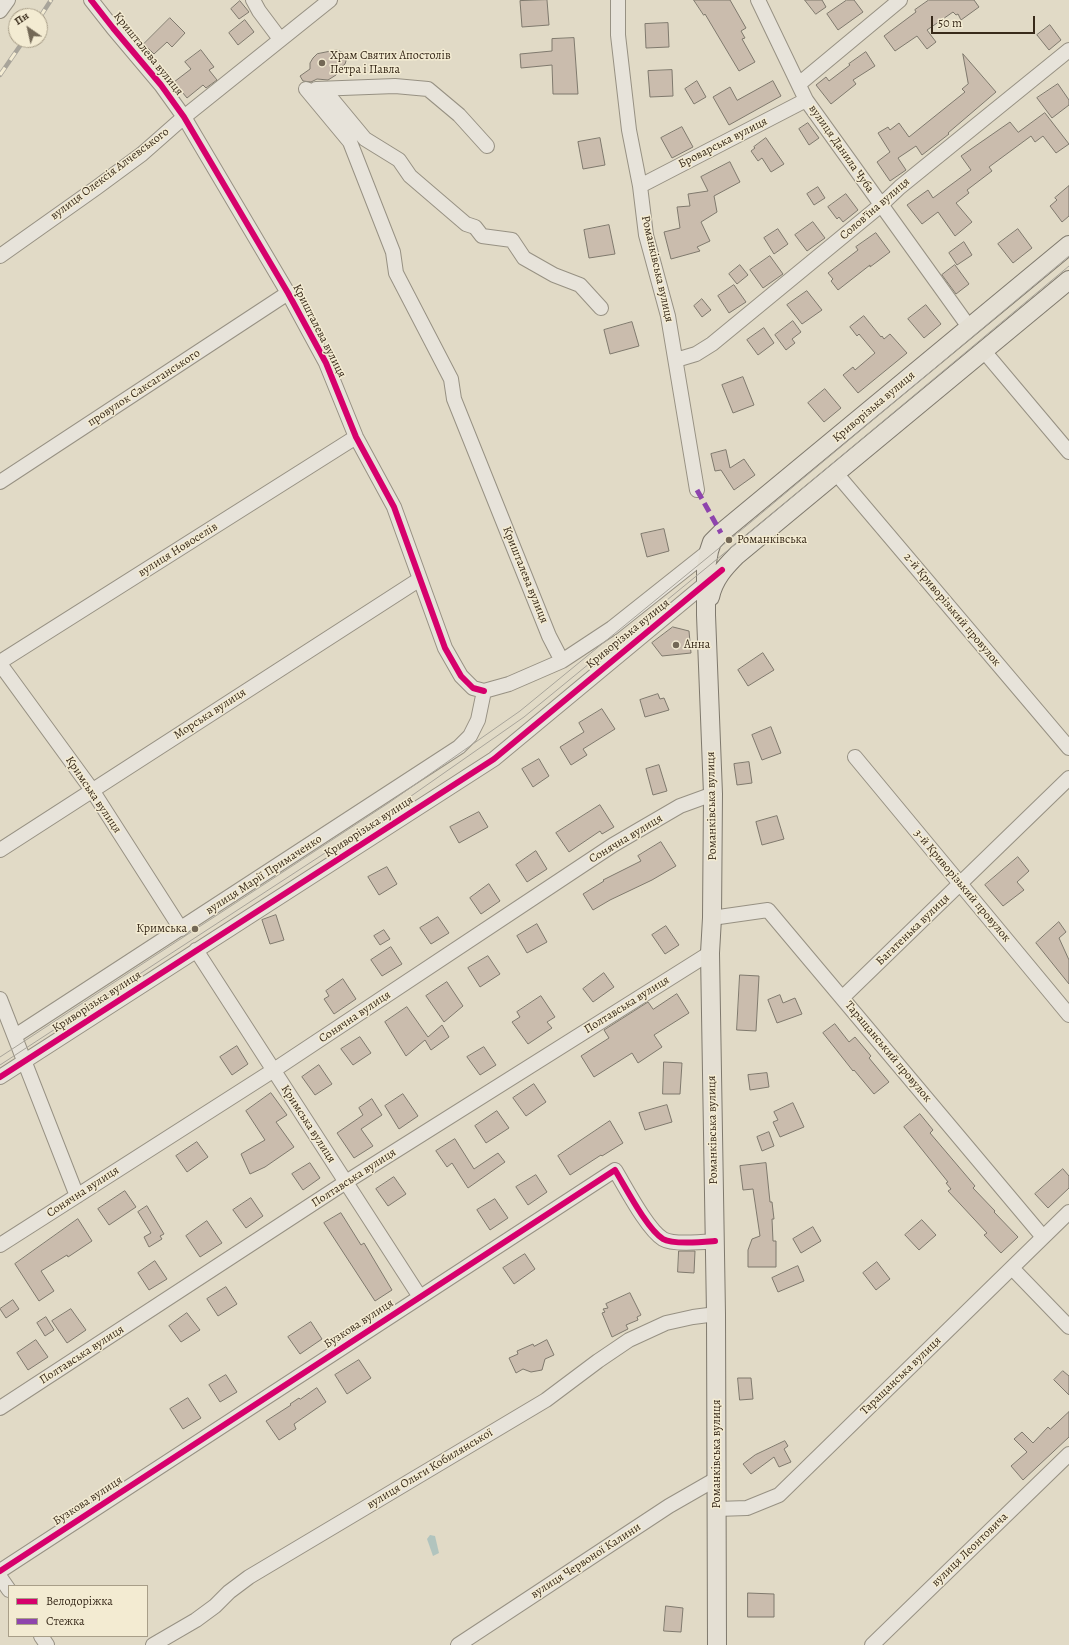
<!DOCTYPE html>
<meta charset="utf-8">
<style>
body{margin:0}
#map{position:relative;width:1069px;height:1645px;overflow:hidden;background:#e1dac6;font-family:Alegreya,serif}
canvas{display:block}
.legend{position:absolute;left:8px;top:1585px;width:140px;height:52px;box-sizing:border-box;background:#f3ebd2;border:1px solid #a89e88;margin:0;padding:5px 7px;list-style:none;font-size:12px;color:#382a1a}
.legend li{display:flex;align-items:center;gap:8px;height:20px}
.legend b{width:20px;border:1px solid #a89e88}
.north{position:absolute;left:8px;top:8px;width:40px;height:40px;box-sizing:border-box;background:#f3ebd2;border:1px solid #a89e88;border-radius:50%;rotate:326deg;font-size:11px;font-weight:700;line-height:16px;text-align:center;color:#382a1a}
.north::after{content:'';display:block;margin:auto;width:14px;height:18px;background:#736856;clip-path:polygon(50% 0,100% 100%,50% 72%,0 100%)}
.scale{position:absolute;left:931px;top:16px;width:104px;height:18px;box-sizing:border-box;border:2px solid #382a1a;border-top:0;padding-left:5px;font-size:12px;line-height:14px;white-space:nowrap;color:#382a1a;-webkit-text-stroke:3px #f3ebd2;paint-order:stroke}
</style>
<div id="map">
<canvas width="1069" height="1645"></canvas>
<ul class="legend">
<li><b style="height:5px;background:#d6006c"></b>Велодоріжка</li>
<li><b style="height:5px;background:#8e44ad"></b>Стежка</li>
</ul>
<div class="north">Пн</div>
<div class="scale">50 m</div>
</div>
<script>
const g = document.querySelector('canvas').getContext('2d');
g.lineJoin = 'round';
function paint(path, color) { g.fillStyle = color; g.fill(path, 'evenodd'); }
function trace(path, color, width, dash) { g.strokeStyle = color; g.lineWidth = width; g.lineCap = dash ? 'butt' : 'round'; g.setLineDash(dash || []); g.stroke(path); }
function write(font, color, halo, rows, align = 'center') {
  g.font = font + ' Alegreya,serif'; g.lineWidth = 3; g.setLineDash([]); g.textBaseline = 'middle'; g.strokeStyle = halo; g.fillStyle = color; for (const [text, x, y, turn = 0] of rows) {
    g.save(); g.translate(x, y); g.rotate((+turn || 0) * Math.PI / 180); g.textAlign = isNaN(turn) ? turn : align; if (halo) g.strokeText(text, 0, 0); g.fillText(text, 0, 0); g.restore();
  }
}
const water = new Path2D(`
 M430 1535 435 1536 439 1553 433 1556 427 1539Z`);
const building = new Path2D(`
 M547 0 549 25 522 27 520 1Z
 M694 0H730L746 28 741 31 745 38 742 39 755 62 739 71 705 14 704 15Z
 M805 0H822L826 7 816 14Z
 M847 0H854L863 12 838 30 827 14Z
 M929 0H974L979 7 961 20 958 14 956 15 953 12 927 30 936 42 927 49 917 36 895 51 884 36 916 12 915 10Z
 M240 1 249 12 239 19 231 9Z
 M170 18 185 33 172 47 167 42 154 54 144 44Z
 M245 20 254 32 238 45 229 33Z
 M668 23 669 47 646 48 645 24Z
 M1050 25 1061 40 1049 50 1037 35Z
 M574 38 578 94H553L552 65 521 68 520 54 552 51V39Z
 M201 50 214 67 209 70 217 80 206 88 203 85 187 98 174 82 191 69 185 62Z
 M337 50 344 53 346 61 345 64 340 68 336 75 328 80 317 79 311 82 303 81 300 76 310 69V63L313 58 317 54Z
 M866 52 875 66 853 80 856 84 831 104 816 85 826 77 829 81 850 65 849 64Z
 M963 54 996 92 948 133 949 134 922 155 916 146 898 158 906 170 890 181 877 162 890 152 878 133 888 127 890 130 899 123 909 137 965 92 962 89 968 84Z
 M672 70 673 96 650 97 648 71Z
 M697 81 706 97 694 104 685 89Z
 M773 81 781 96 729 125 713 97 730 87 737 100Z
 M1058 84 1069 100V105L1052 118 1037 98Z
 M1045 113 1069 144 1056 153 1043 136 1035 142 1031 136 989 167 992 171 967 190 969 193 956 203 972 222 955 236 938 212 922 224 907 205 928 190 933 198 971 170 961 156 1010 122 1018 132Z
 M808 123 819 138 809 145 799 129Z
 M682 127 693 147 672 158 661 138Z
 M600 138 605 165 583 169 578 142Z
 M766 138 784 164 771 172 762 158 758 161 751 151 755 148 754 147Z
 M730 162 740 182 714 196 717 212 701 222 710 241 697 247 700 251 671 259 664 232 680 228 677 207 690 206 688 194 708 191 701 177Z
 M1069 186V216L1062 222 1050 206 1057 200 1055 198Z
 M818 187 825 198 814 205 807 194Z
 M846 194 858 210 843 222 839 217 837 219 828 207Z
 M813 222 825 238 807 251 795 235Z
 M609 225 615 254 589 258 584 230Z
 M778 229 788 244 774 254 764 238Z
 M1018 229 1032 248 1013 263 998 244Z
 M876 233 890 252 870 267V265L838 290 831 281 833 279 828 273 858 250 856 247Z
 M964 242 972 255 957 265 949 253Z
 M770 256 783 274 763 288 750 270Z
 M740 265 748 275 737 284 729 274Z
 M955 265 969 284 956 294 942 275Z
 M734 285 746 302 729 313 718 296Z
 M807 291 822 310 802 324 787 305Z
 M702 299 711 310 702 317 694 306Z
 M926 305 941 324 924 338 908 319Z
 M864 316 881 337 882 336 884 339 890 334 907 353 858 393 843 375 853 367 855 370 875 353 859 334 857 336 850 327Z
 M793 321 801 332 792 339 795 343 786 350 775 335Z
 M632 322 639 346 610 354 604 330Z
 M764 328 774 343 758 355 747 340Z
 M743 377 754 405 733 413 722 385Z
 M825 389 841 408 824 422 808 403Z
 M726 450 730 468 744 459 755 475 734 490 721 470 715 471 711 454Z
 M664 529 669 551 647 557 641 534Z
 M673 627 689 631 691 653 662 656 652 643Z
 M763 653 774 670 748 686 738 670Z
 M658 694 660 699 664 698 669 710 645 717 640 700Z
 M602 709 615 729 583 749 587 755 571 765 560 747 584 732 579 723Z
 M771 727 781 753 762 760 752 735Z
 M539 759 549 776 533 787 522 769Z
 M749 762 752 783 737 785 734 764Z
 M659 765 667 791 653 795 646 769Z
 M600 805 614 827 602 834 600 831 569 852 556 833Z
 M479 812 488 827 459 843 450 827Z
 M777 816 784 839 762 845 756 822Z
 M661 842 676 866 652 880 610 900 593 910 583 894 604 881 603 880 641 861 638 856Z
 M536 851 547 869 527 882 516 865Z
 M1018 857 1029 871 1017 882 1024 890 1003 906 985 885Z
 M387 867 397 884 379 895 368 877Z
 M489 884 500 901 481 914 470 898Z
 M276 915 284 940 270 944 262 920Z
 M438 917 449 933 431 944 420 928Z
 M1059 922 1066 932 1059 938 1069 960V984L1036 943Z
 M537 924 547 942 527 953 517 936Z
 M666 926 679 945 665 954 652 935Z
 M384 930 390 939 380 945 374 936Z
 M391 947 402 964 382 976 371 960Z
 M488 956 500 974 480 987 468 968Z
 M604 973 614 987 593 1002 583 989Z
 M740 975 759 976 756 1031 737 1030Z
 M343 979 356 999 334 1014 324 999 329 996 326 991Z
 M447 982 463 1006 444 1022 426 996Z
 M677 994 689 1013 654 1035 662 1047 638 1063 632 1053 594 1077 581 1056 609 1038 604 1030 648 1002 653 1009Z
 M780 995 783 1003 795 998 802 1014 777 1023 768 1000Z
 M541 996 555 1017 547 1022 552 1028 528 1044 512 1022 520 1017 517 1012Z
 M407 1007 428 1037 442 1025 449 1037 431 1050 425 1040 406 1056 385 1022Z
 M835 1024 849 1042 855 1037 871 1056 869 1058 889 1082 874 1094 854 1070 853 1071 823 1033Z
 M360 1037 371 1053 353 1065 341 1049Z
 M237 1046 248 1064 232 1075 220 1057Z
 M484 1047 496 1065 480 1075 467 1057Z
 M664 1062 682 1063 680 1094H663Z
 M319 1065 332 1084 315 1095 302 1077Z
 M767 1073 769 1087 750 1090 748 1075Z
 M534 1084 546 1102 526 1116 513 1098Z
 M271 1093 287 1115 276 1122 294 1147 265 1167 250 1174 241 1154 265 1140 246 1111Z
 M403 1094 418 1116 399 1129 385 1106Z
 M372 1099 382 1115 361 1129 373 1146 354 1158 337 1133 363 1115 359 1108Z
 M793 1103 804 1127 780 1137 773 1122 778 1120 774 1112Z
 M667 1105 672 1122 645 1130 639 1113Z
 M497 1111 509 1128 486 1143 475 1126Z
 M920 1114 933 1130 930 1133 975 1186 973 1188 995 1211 994 1212 1018 1237 1001 1253 984 1235 987 1233 948 1191 951 1189 946 1183 948 1182 904 1127Z
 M610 1121 623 1143 602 1156 601 1155 570 1175 558 1156Z
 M769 1132 774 1146 762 1151 757 1137Z
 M455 1139 474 1169 498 1153 505 1162 468 1188 452 1163 447 1167 436 1151Z
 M197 1142 208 1157 187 1172 176 1156Z
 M310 1163 320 1178 303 1190 292 1174Z
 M766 1163 770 1202H772L774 1219H772L773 1241H776V1267H748V1250L752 1239 760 1236 753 1189 743 1190 740 1166Z
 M1063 1169 1069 1176V1188L1048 1208 1035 1194Z
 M536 1175 547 1192 528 1205 516 1187Z
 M394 1177 406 1194 388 1206 376 1189Z
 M125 1191 136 1207 109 1225 98 1209Z
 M251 1198 263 1216 246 1228 233 1210Z
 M495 1199 508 1218 490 1230 477 1210Z
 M147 1206 164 1234 160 1236 162 1239 149 1247 144 1237 151 1233 138 1212Z
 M341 1213 361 1245 364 1243 392 1290 375 1301 324 1223Z
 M78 1219 92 1241 68 1257 67 1255 41 1271 54 1291 39 1301 15 1264Z
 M922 1220 936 1235 919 1250 905 1235Z
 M207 1221 222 1243 200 1257 186 1236Z
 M813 1227 821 1241 801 1253 793 1239Z
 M679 1251H695L694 1273 678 1272Z
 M525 1254 535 1269 514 1284 503 1268Z
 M155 1261 167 1279 149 1290 138 1273Z
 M877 1262 890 1279 876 1290 863 1273Z
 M798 1266 804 1281 778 1292 772 1278Z
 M226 1287 237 1304 218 1316 207 1299Z
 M630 1293 641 1315 637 1317 638 1320 626 1325 628 1329 612 1337 602 1313 605 1312 603 1309 608 1308 606 1304Z
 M13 1300 19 1309 6 1318 0 1309Z
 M71 1309 86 1330 67 1343 52 1321Z
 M187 1313 200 1330 181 1342 169 1326Z
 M46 1317 54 1330 45 1336 37 1323Z
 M311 1322 322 1339 300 1354 288 1337Z
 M36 1340 48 1357 28 1370 17 1353Z
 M547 1340 554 1355 545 1359 542 1370 531 1372 523 1369 516 1373 509 1358 518 1354 517 1351 533 1344 534 1346Z
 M359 1360 371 1378 347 1394 335 1375Z
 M1063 1371 1069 1376V1395L1054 1380Z
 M226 1375 237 1392 220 1402 209 1385Z
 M738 1378H751L753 1399 740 1400Z
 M317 1388 326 1402 294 1424 296 1429 279 1440 266 1421 291 1405 290 1404 299 1398 300 1399Z
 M188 1398 201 1418 183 1429 170 1409Z
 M1069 1412V1437L1023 1480 1011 1466 1027 1452 1014 1439 1022 1432 1033 1443 1048 1427 1050 1429Z
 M785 1441 788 1446 784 1449 791 1462 779 1467 774 1457 751 1474 743 1464 755 1455Z
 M748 1593 774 1594V1617H748Z
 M666 1606 683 1608 681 1632 664 1631Z`);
const minor = new Path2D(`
 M91 0 113 28 161 85 184 117 288 293 326 363 356 437 394 507 445 648 461 676 473 688 484 691
 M253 0 259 11 280 39
 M618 0V35L629 130 640 186 646 235 668 316 697 490
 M758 0 806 100 969 327
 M0 11 8 0
 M799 84 900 0
 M316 89 395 86 428 89 459 115 487 146
 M640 186 806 100
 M0 256 96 188 142 154 184 117 330 0
 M983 350 1069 452
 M676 360 696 354 712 344 881 205 900 187 1069 50
 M835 472 1069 748
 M0 482 288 293
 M562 661 549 636 454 399 451 379 396 273 393 252 350 142 306 89 331 98 365 139 399 160 410 176 466 224 475 227 482 236 512 240 524 258 554 275 580 285 601 308
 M0 662 356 437
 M0 664 92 790 181 929
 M484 691 509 684 562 661 612 628 709 551
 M855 757 1069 1015
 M0 850 420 579
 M712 918 768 910 1043 1237
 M196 950 420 1297
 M842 998 1069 778
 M0 999 77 1196
 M15 1036 459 747 470 736 478 720 484 691
 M0 1077 494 759 711 579
 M0 1245 274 1070 613 845 680 806 713 794
 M1012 1268 1069 1327
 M0 1408 346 1182 710 953
 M717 1509 747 1508 779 1495 1069 1212
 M0 1571 615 1170C626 1188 647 1229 663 1239 673 1245 703 1242 715 1241
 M0 1577 9 1590
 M41 1636 47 1645
 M153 1645 196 1620 215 1606 229 1592 249 1577 546 1400 598 1361 629 1340 666 1323 693 1317 716 1314
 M458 1645 669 1506 716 1479
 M872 1645 1069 1454`);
const major = new Path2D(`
 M710 597C714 579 724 568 737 555L1069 280
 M717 1645 716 1314 710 953 712 918 713 794 706 615V568L709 551 712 542 721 533 1069 245`);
const tram = new Path2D(`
 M0 1057 390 802 520 711 751 522 1069 256
 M0 1065 394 808 524 717 755 528 1069 266`);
const rail = new Path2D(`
 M40 17 51 0
 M0 75 24 40`);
const quiet = new Path2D(`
 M697 490 721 533`);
const cycleway = new Path2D(`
 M91 0 113 28 161 85 184 117 288 293 326 363 356 437 394 507 445 648 461 676 473 688 484 691
 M0 1077 494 759 722 570
 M0 1571 615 1170C626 1188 647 1229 663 1239 673 1245 703 1242 715 1241`);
const markers = [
 [322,63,4,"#736856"],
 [729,540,4,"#736856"],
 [676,645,4,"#736856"],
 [195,929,4,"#736856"]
];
const streetNames = [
 ["Кришталева вулиця",148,54,51],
 ["Броварська вулиця",723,143,-27],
 ["вулиця Данила Чуба",841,149,55],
 ["вулиця Олексія Алчевського",110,174,-37],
 ["Соловʼїна вулиця",875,209,-41],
 ["Романківська вулиця",657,269,77],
 ["Кришталева вулиця",319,331,63],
 ["провулок Саксаганського",144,388,-33],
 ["Криворізька вулиця",874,407,-40],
 ["вулиця Новоселів",178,550,-32],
 ["Кришталева вулиця",525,575,68],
 ["2-й Криворізький провулок",952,610,50],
 ["Криворізька вулиця",628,634,-39],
 ["Морська вулиця",210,714,-33],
 ["Кримська вулиця",93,795,56],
 ["Романківська вулиця",712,806,-91],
 ["Криворізька вулиця",369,827,-33],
 ["Сонячна вулиця",626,839,-31],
 ["вулиця Марії Примаченко",264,875,-33],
 ["3-й Криворізький провулок",962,886,50],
 ["Багатенька вулиця",913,930,-44],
 ["Криворізька вулиця",97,1002,-33],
 ["Полтавська вулиця",627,1005,-32],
 ["Сонячна вулиця",355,1017,-34],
 ["Таращанський провулок",888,1052,50],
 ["Кримська вулиця",308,1124,57],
 ["Романківська вулиця",713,1130,-91],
 ["Полтавська вулиця",354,1178,-33],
 ["Сонячна вулиця",83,1192,-33],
 ["Бузкова вулиця",359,1324,-33],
 ["Полтавська вулиця",82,1355,-33],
 ["Таращанська вулиця",901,1376,-44],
 ["Романківська вулиця",717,1454,-90],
 ["вулиця Ольги Кобилянської",430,1469,-31],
 ["Бузкова вулиця",88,1501,-33],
 ["вулиця Леонтовича",970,1550,-44],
 ["вулиця Червоної Калини",586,1561,-33]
];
const poiNames = [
 ["Храм Святих Апостолів",330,56],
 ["Петра і Павла",330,70],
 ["Романківська",737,540],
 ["Анна",684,645],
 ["Кримська",187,929,"right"]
];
paint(water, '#b1c4be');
paint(building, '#cabcad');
trace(building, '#7f796d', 1);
trace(minor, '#979183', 16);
trace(major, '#7f796d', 20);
trace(minor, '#e7e3da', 14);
trace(major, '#e4dfd3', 18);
trace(tram, '#a8a49a', 1);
trace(rail, '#a8a49a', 4.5);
trace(rail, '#f3ebd2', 3, [9]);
trace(quiet, '#8e44ad', 5, [10, 5]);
trace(cycleway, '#d6006c', 6);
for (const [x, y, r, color] of markers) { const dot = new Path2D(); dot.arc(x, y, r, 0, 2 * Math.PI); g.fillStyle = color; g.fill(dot); trace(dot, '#f3ebd2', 1.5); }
write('12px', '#382a1a', '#f3ebd2', streetNames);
write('12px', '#382a1a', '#f3ebd2', poiNames, 'left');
</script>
